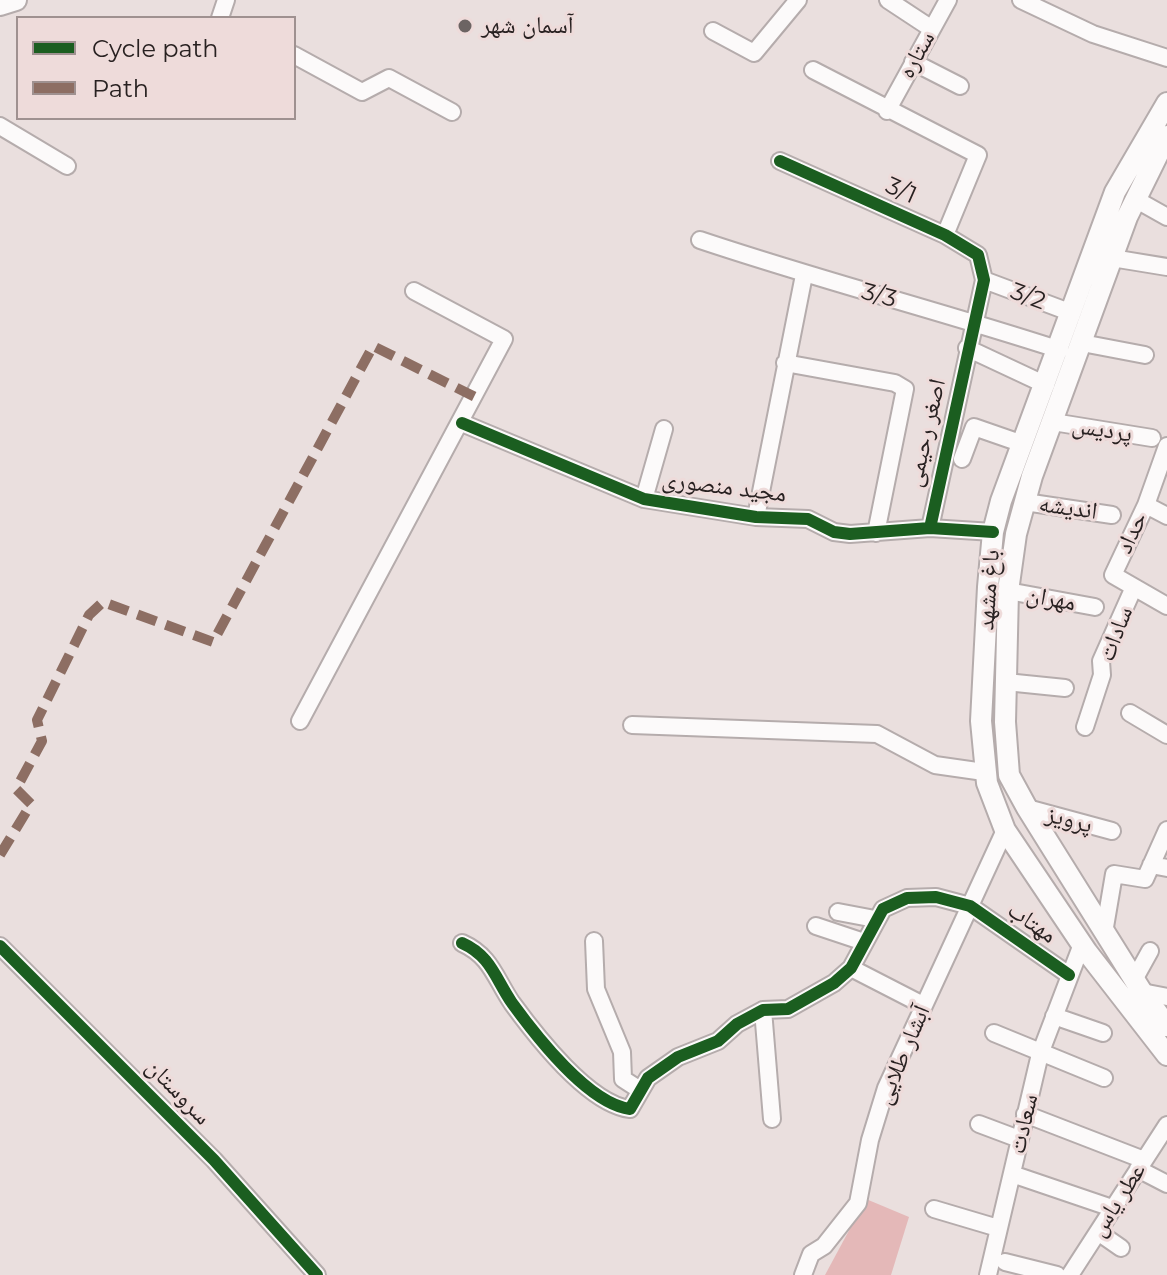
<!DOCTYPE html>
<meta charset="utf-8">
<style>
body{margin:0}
#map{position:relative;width:1167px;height:1275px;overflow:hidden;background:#eadfde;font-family:Montserrat,sans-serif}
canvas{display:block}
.legend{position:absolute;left:16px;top:16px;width:280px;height:104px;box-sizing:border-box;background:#eedbda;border:2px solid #9f9190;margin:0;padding:10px 14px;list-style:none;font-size:24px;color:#282121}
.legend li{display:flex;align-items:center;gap:16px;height:40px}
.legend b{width:40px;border:2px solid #9f9190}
</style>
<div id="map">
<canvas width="1167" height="1275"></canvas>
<ul class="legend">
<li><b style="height:10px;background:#1b5e20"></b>Cycle path</li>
<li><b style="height:10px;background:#8d6e63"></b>Path</li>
</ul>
</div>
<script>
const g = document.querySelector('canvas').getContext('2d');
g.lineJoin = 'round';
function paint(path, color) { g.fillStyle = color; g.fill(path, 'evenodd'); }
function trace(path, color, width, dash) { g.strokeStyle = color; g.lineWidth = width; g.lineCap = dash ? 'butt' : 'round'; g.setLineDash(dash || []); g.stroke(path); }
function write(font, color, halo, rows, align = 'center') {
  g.font = font + ' Montserrat,"Noto Naskh Arabic",sans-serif'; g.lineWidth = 6; g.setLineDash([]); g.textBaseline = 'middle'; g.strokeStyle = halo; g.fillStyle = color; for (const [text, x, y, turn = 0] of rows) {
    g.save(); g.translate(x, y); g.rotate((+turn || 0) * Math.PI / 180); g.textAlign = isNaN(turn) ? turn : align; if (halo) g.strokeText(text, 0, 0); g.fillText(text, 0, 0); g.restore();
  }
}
const green = new Path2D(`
 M866 1199 909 1217 891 1275H825Z`);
const minor = new Path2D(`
 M888 0 932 29
 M1021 0 1093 34 1167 58
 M220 18 226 0
 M713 31 754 53 798 0
 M294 55 362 92 389 78 452 112
 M913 62 960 86
 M813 70 978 155 945 235
 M887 111 948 0
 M0 126 67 166
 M780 161 945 235 978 255 984 280 930 528
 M1135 199 1167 217
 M700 240C819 280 940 311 1060 350
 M1112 258 1167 267
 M984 280 1072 313
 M1082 343 1145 355
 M967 348 1046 385
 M785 363 895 383 905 389 876 533
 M1053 422 1152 438
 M462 423 644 499 756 517 808 519 834 532 850 534 930 528 993 532
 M1167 446 1146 505 1113 575 1167 606
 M962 459 974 427 1023 444
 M644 499 664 429
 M1025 502 1112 515
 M1146 505 1167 516
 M756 517 804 275
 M1008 591 1095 607
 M1006 682 1065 688
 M1130 713 1167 735
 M300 721 504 339 414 291
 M632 725 877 734 935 765 984 772
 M1085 727 1102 675 1101 661 1134 587
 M1027 808 1112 831
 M1151 865 1167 868
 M838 912 875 919
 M816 926 864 942
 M1104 933 1114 874 1145 879 1167 830
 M594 941 596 989 622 1052 623 1079 640 1090
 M462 943C491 956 495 978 512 1003 536 1036 589 1104 630 1109L648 1078 678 1057 718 1041 737 1024 763 1010 788 1009 834 983 851 968 883 909 907 898 936 897 970 906 1069 975
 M0 946 214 1160 317 1275
 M851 968 923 1005
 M1134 980 1150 951
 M1142 992 1167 997
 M763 1010 772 1119
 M1054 1016 1103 1033
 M994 1033 1104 1078
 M1025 1114 1144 1160
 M979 1124 1019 1139
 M1138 1169 1167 1184
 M1012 1174 1112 1208
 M934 1209 998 1228
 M1098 1232 1121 1248
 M1005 1262 1057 1275
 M803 1275 811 1254 824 1246 858 1203 870 1140 886 1088 1005 830
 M988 1275 1040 1054 1082 944
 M1070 1275 1167 1125`);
const major = new Path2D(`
 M0 5 16 0
 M1167 103 1115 192 1001 501 993 532 988 587 981 721 987 783 1005 830 1087 952 1167 1055
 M1167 136 1127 217 1032 476 1016 534 1008 591 1005 722 1009 775 1027 808 1142 992 1167 1026`);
const quiet = new Path2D(`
 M0 855 31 804 16 789 42 741 37 720 89 615 103 602 213 642 373 346 475 397`);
const cycleway = new Path2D(`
 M780 161 945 235 978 255 984 280 930 528
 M462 423 644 499 756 517 808 519 834 532 850 534 930 528 993 532
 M462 943C491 956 495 978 512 1003 536 1036 589 1104 630 1109L648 1078 678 1057 718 1041 737 1024 763 1010 788 1009 834 983 851 968 883 909 907 898 936 897 970 906 1069 975
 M0 946 214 1160 317 1275`);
const markers = [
 [465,26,8,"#6c6463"]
];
const poiNames = [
 ["آسمان شهر",481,26]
];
const streetNames = [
 ["ستاره",917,55,-61],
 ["3/1",901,191,24],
 ["3/3",879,296,15],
 ["3/2",1028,297,20],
 ["پردیس",1102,430,9],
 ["اصغر رحیمی",926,433,-77],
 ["مجید منصوری",724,487,7],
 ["اندیشه",1068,508,8],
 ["حداد",1132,533,-65],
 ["باغ مشهد",989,590,-86],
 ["مهران",1051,599,11],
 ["سادات",1116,634,-69],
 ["پرویز",1069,820,15],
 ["مهتاب",1032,923,35],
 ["آبشار طلایی",903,1055,-67],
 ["سروستان",178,1092,46],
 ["سعادت",1024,1124,-77],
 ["عطر یاس",1118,1200,-57]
];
paint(green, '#e4b8b8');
trace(minor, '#b5acac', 20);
trace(major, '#b5acac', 24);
trace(minor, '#fcfafa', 16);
trace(major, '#fcfafa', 20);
trace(quiet, '#8d6e63', 10, [20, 10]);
trace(cycleway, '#1b5e20', 12);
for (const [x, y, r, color] of markers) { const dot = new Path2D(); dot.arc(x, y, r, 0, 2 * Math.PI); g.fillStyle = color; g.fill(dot); trace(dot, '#eedbda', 3); }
write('24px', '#282121', '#eedbda', poiNames, 'left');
write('24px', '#282121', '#eedbda', streetNames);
</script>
